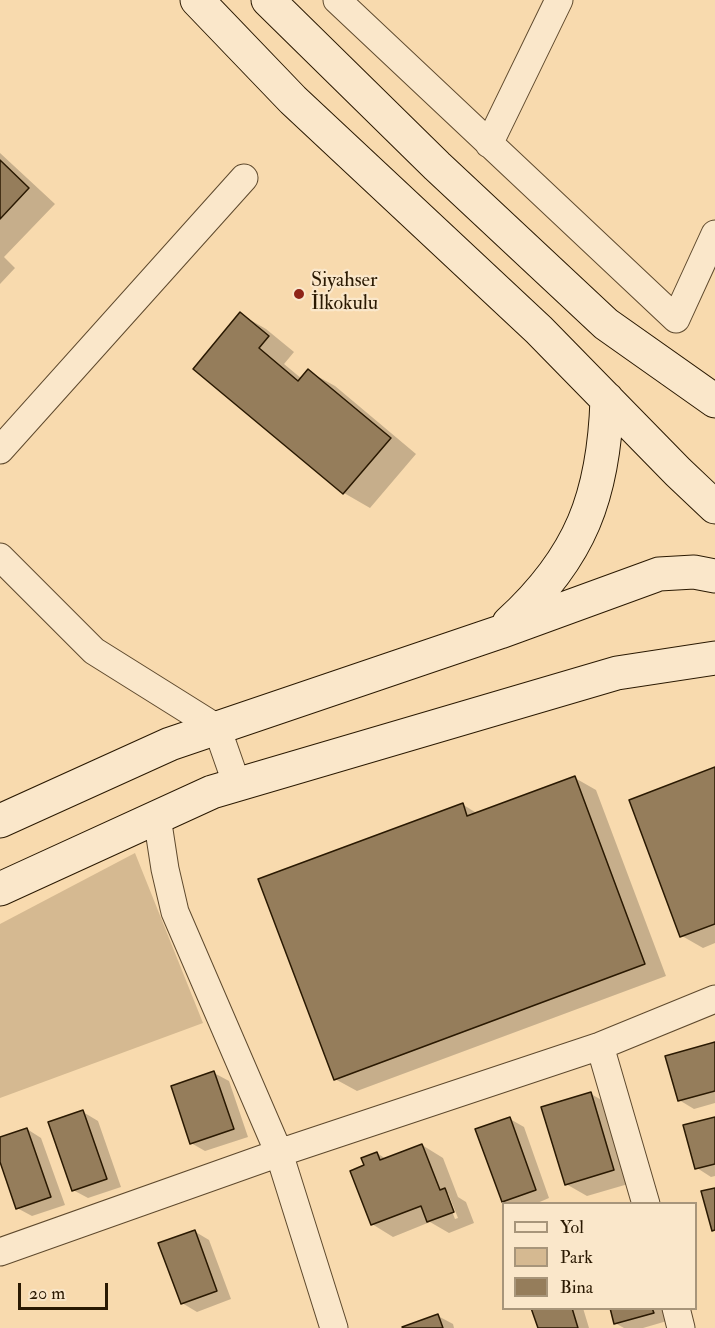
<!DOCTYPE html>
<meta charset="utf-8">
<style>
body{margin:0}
#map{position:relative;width:715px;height:1328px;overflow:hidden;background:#f8daae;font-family:"IM FELL Double Pica",serif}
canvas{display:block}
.legend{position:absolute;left:502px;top:1202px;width:195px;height:108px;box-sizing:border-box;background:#fae7ca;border:2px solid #a7957a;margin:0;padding:8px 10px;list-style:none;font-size:18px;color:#2a1902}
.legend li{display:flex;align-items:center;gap:12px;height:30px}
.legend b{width:30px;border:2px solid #a7957a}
.scale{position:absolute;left:18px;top:1283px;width:90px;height:27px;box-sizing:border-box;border:3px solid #2a1902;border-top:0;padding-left:8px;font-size:18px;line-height:21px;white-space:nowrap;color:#2a1902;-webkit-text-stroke:4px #fae7ca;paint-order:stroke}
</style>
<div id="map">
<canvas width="715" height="1328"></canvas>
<ul class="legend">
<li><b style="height:8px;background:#fae7ca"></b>Yol</li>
<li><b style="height:16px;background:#d5b991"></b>Park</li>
<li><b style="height:16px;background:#957d5b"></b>Bina</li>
</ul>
<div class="scale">20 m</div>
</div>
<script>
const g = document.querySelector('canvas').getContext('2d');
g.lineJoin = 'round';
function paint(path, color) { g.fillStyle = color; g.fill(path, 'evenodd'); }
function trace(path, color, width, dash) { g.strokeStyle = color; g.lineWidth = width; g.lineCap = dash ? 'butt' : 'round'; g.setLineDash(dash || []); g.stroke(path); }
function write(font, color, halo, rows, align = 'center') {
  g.font = font + ' "IM FELL Double Pica",serif'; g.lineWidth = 4.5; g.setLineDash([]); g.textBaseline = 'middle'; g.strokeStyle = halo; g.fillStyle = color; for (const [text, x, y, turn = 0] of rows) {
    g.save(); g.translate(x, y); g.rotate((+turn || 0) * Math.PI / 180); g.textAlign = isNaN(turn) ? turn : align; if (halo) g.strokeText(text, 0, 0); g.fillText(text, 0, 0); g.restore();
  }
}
const green = new Path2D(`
 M135 853 203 1023 0 1098V924Z`);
const shadow = new Path2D(`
 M0 153 55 204 4 257 15 268 0 284Z
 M240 314 266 329 294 352 284 364 302 379 308 371 335 386 416 454 370 508 344 493 195 368Z
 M715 769V943L703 948 682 936Z
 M575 778 596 790 666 976 357 1091 335 1079 462 804 478 814Z
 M715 1044V1103L694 1109 679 1100Z
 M214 1073 229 1081 248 1137 205 1151 191 1143Z
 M591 1094 612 1106 635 1182 587 1196 566 1184Z
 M83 1112 98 1121 121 1187 88 1198 73 1190Z
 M510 1119 524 1127 549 1198 535 1204H507L503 1201Z
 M715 1119V1176L711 1177 697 1168Z
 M27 1129 41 1138 65 1205 32 1216 17 1208 0 1157V1139Z
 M422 1145 443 1158 458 1197 466 1202 474 1223 449 1233 430 1222 393 1237 372 1224 366 1166 377 1153 386 1159ZM445 1193H448L458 1218 455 1219Z
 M194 1231 209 1240 231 1299 197 1312 182 1303Z
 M533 1308H583L589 1328H540Z
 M611 1308H664L667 1321 643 1328H624L615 1323Z
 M438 1316 453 1324 454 1328H404Z`);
const building = new Path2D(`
 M0 160 29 188 0 219Z
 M240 312 269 336 259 348 298 381 308 369 391 438 343 494 193 369Z
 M715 767V924L680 937 629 800Z
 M575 776 645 964 334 1080 258 879 463 803 467 816Z
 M715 1042V1091L678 1101 665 1056Z
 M214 1071 234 1129 190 1144 171 1086Z
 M591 1092 614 1170 565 1185 541 1107Z
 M83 1110 107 1179 72 1191 48 1122Z
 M510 1117 536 1190 502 1202 475 1129Z
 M715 1117V1164L695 1169 683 1125Z
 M27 1128 51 1197 16 1209 0 1162V1137Z
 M422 1144 440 1190 445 1188 454 1212 427 1222 421 1206 371 1225 350 1171 364 1165 361 1158 377 1152 380 1160Z
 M715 1188V1230L712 1231 701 1191Z
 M195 1230 217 1291 181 1304 158 1243Z
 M531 1308H572L578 1328H538Z
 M610 1308H652L654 1313 614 1324Z
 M438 1314 443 1328H403L402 1327Z`);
const street = new Path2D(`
 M337 0 676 319 715 234
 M489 144 559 0
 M0 450 244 178
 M0 557 94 651 217 728 237 785
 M157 817 165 869 175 912 279 1153 334 1328
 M600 1046 646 1204
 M0 1252 279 1153 600 1046 715 999
 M676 1308 681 1328`);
const secondary = new Path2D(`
 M197 0 293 100 539 330 678 472 715 507
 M268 0 437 166 606 324 715 401
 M509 623C581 557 604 495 607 399
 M0 821 170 744 500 632 659 574 694 572 715 576
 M0 889 212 792 617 673 715 658`);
const markers = [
 [299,294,6,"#8f2418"]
];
const poiNames = [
 ["Siyahser",311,282],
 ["İlkokulu",311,305]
];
paint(green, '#d5b991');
paint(shadow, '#0003');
paint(building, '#957d5b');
trace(building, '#2a1902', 1.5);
trace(street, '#5e492d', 29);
trace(secondary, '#2a1902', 35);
trace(street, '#fae7ca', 27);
trace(secondary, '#fae7ca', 33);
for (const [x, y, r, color] of markers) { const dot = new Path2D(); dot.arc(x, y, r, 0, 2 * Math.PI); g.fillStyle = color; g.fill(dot); trace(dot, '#fae7ca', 2); }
write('20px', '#2a1902', '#fae7ca', poiNames, 'left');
</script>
